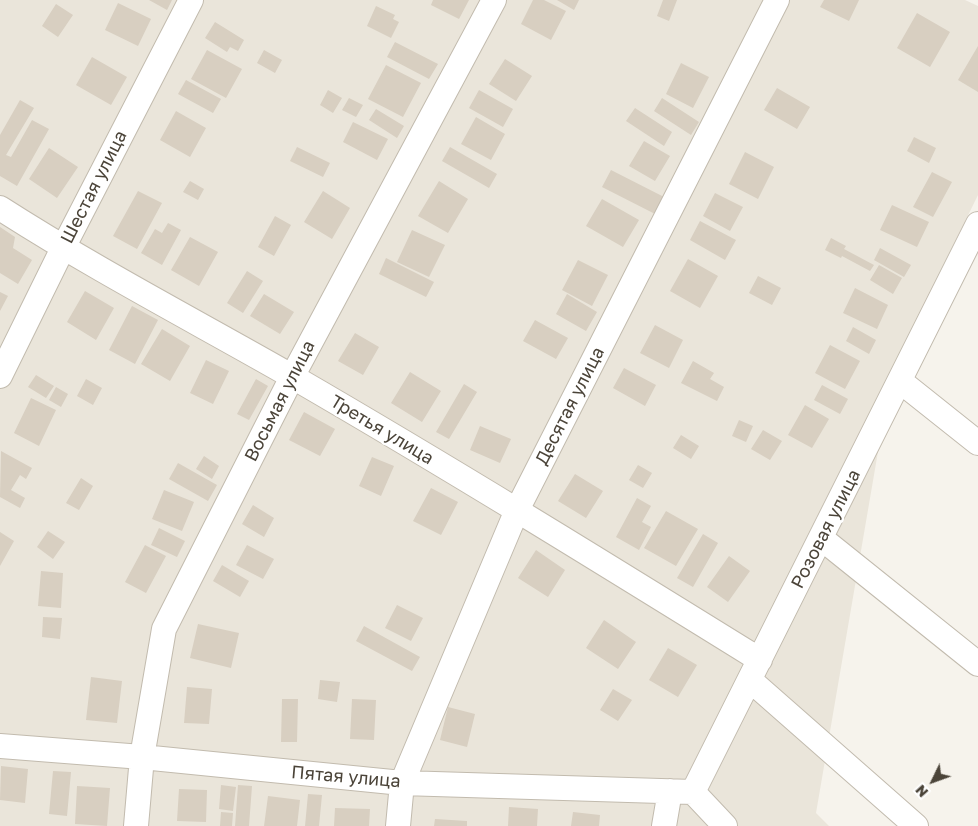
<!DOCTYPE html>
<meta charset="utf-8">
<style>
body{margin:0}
#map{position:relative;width:978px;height:826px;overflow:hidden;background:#f6f3ec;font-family:"Golos Text",sans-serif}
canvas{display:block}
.north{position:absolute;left:908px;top:756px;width:50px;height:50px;-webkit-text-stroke:4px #fff;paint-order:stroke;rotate:228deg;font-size:14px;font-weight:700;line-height:20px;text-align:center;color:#4b4439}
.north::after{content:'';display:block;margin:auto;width:18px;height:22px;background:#4b4439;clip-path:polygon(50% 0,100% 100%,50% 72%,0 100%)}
</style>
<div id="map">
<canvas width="978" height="826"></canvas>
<div class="north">N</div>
</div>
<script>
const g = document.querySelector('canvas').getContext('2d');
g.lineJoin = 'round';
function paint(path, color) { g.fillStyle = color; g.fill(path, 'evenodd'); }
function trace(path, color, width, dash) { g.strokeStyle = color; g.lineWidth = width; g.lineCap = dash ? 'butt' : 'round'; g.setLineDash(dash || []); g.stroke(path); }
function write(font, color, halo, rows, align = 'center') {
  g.font = font + ' "Golos Text",sans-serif'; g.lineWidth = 5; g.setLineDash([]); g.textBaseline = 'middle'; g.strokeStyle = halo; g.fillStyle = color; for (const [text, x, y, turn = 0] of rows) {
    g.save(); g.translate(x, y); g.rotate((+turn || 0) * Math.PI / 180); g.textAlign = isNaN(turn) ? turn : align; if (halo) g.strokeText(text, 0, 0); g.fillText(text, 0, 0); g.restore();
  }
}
const residential = new Path2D(`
 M0 0H965L978 6V195L892 370 816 813 829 826H0Z`);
const building = new Path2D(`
 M149 0H172L167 10Z
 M433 0H469L459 19 431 5Z
 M533 0H544L566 11 551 40 521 24Z
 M557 0H579L574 10Z
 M663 0H677L669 21 657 16Z
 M824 0H859L849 21 820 7Z
 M118 3 151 19 138 46 105 30Z
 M56 4 73 15 58 37 42 26Z
 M376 6 395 15 393 19 399 22 391 38 367 26Z
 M917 13 950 32 930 67 897 48Z
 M215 22 244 40 238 51 230 47 227 52 205 38Z
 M395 42 438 64 429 79 387 57Z
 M978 46V92L958 80Z
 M207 50 242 69 226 98 191 79Z
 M264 50 282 60 275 73 257 63Z
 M92 57 127 77 111 105 76 85Z
 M505 59 532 76 516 101 489 84Z
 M681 63 709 77 693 108 666 94Z
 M386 65 421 83 403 117 368 99Z
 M186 80 221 99 213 113 178 94Z
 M777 88 810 107 797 129 764 110Z
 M328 90 342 98 333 113 320 105Z
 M479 90 513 109 503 127 469 108Z
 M349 98 363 105 356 117 342 110Z
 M662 98 699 122 691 135 654 111Z
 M20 100 34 108 6 155 11 157 32 120 49 129 17 186 0 176V135Z
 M635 108 672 132 664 146 626 121Z
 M376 109 404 126 397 138 369 120Z
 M176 111 206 128 190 157 160 140Z
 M476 117 505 134 491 160 461 144Z
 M353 122 388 139 377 160 343 142Z
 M914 137 936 148 929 163 907 151Z
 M644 141 670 156 655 181 629 166Z
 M297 147 330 163 323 177 290 161Z
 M450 147 497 174 489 188 442 161Z
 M49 148 78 167 57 198 29 179Z
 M745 152 774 167 758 199 729 184Z
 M611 170 666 198 657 215 602 187Z
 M932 172 952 182 933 217 913 207Z
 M190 181 204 189 198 200 183 192Z
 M439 181 468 199 448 233 418 216Z
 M138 191 162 203 137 249 113 236Z
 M323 191 350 208 332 239 304 222Z
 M715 193 743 207 730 231 703 216Z
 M602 199 639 220 623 247 586 226Z
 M892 205 929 222 917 247 880 230Z
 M275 216 291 225 274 256 258 247Z
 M700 221 736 240 725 260 690 240Z
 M168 223 181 230 162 265 141 253 155 229 162 233Z
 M0 227 15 237 13 248 32 260 18 284 0 273Z
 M412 230 445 245 429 277 397 262Z
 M190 237 218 252 199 286 171 270Z
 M831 238 846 246 844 249 874 265 870 271 842 256 841 258 825 250Z
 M880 248 911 265 904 277 874 260Z
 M386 258 434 282 426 297 379 274Z
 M688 259 718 276 700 308 670 291Z
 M578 260 608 275 592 306 562 290Z
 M879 265 902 278 893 294 870 280Z
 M247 271 263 281 243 313 227 303Z
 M758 276 781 288 772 305 749 293Z
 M855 288 888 305 877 329 843 313Z
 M85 291 114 308 96 340 67 322Z
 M0 292 8 296 0 311Z
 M264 294 294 312 280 334 250 316Z
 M567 294 597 312 586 331 556 314Z
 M132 306 158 320 135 364 109 350Z
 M535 320 568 338 556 359 523 341Z
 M655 325 683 340 669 368 640 353Z
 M853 327 876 340 869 354 846 341Z
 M162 329 190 346 170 381 141 364Z
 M355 333 379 347 363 375 338 361Z
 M830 345 860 361 845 389 815 373Z
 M206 360 229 371 213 404 190 393Z
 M693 361 714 373 710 379 724 387 717 401 681 383Z
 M624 368 656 385 645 406 613 388Z
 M410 372 441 391 422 422 391 403Z
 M36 375 54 386 46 398 28 387Z
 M86 379 102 388 93 405 77 396Z
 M256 379 268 386 249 420 237 414Z
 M464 384 477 392 449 439 436 432Z
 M822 385 848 399 840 414 814 400Z
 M56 387 68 394 61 407 49 400Z
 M31 398 56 410 39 446 14 433Z
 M805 405 829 419 812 448 788 435Z
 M304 412 335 429 320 456 289 440Z
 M739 420 753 426 746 442 732 436Z
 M480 426 511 439 500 463 470 450Z
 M763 430 782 441 770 460 751 449Z
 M681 435 699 446 691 459 673 448Z
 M1 451 32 468 26 479 20 475 11 490 25 498 20 508 0 497Z
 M204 456 219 466 212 479 196 469Z
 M372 457 394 466 381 496 359 486Z
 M178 463 217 485 208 501 169 479Z
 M638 465 652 473 643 488 629 480Z
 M575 474 603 491 586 518 558 501Z
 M81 478 93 486 79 510 66 503Z
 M431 488 458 502 441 535 413 521Z
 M164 490 194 502 182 531 152 519Z
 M637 498 651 506 642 522 651 527 639 550 616 537Z
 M253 505 274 518 264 537 242 524Z
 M666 511 698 529 676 566 644 548Z
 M159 528 185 541 177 557 151 545Z
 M48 531 65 542 53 559 37 547Z
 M0 532 14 541 0 566Z
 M703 534 718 543 693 587 677 578Z
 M145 545 166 556 146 593 125 582Z
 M247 545 274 559 263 579 236 565Z
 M536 550 565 570 548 597 518 578Z
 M729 556 750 571 728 602 707 587Z
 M222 565 249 581 240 597 213 581Z
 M41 571 63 573 61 608 38 606Z
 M397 605 423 618 411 641 385 628Z
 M43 617 62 618 60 639 42 637Z
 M604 620 636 642 618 669 586 648Z
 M198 624 239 633 231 668 190 658Z
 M364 626 420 657 412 671 356 641Z
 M668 648 697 665 678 697 649 680Z
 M91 677 122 681 117 723 86 720Z
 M320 680 340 682 337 702 318 699Z
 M187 687 212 689 209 724 184 723Z
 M613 689 632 700 618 721 600 710Z
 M282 699H298L297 742H281Z
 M352 699 376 700 374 740 350 739Z
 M448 707 475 714 467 747 440 740Z
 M1 766 28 769 25 803 0 800Z
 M53 771 71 772 67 816 49 814Z
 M221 785 236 787 233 811 219 809Z
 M238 785 252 786 249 826H235Z
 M77 786 110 788 107 826 75 824Z
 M179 789 207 790 206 822 177 821Z
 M308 794 322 795 319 826H305Z
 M268 796 300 800 297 826H264Z
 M509 807 538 809 537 826H508Z
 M335 808 370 809 369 826H334Z
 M221 812 233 813 232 826H220Z
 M573 812 600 815 599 826H571Z
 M435 819 467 821V826H434Z`);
const minor = new Path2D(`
 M0 208C95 269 195 321 293 377 450 468 605 564 760 660
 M0 376 63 248 191 0
 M900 381 978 443
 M821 538 978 664
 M750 680 916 826
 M0 746 142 757 402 783 693 792
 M136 826 142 757 164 629 292 377 494 0
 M398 826 402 783 517 510 777 0
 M664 826 670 791
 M725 826 693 792 978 224`);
const streetNames = [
 ["Шестая улица",94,187,-63],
 ["Восьмая улица",280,401,-63],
 ["Десятая улица",570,406,-63],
 ["Третья улица",382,430,31],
 ["Розовая улица",826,529,-63],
 ["Пятая улица",346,777,5]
];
paint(residential, '#eae5da');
paint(building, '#d8cfc1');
trace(minor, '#c2bbae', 26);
trace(minor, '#fff', 24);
write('18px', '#4b4439', '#fff', streetNames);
</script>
